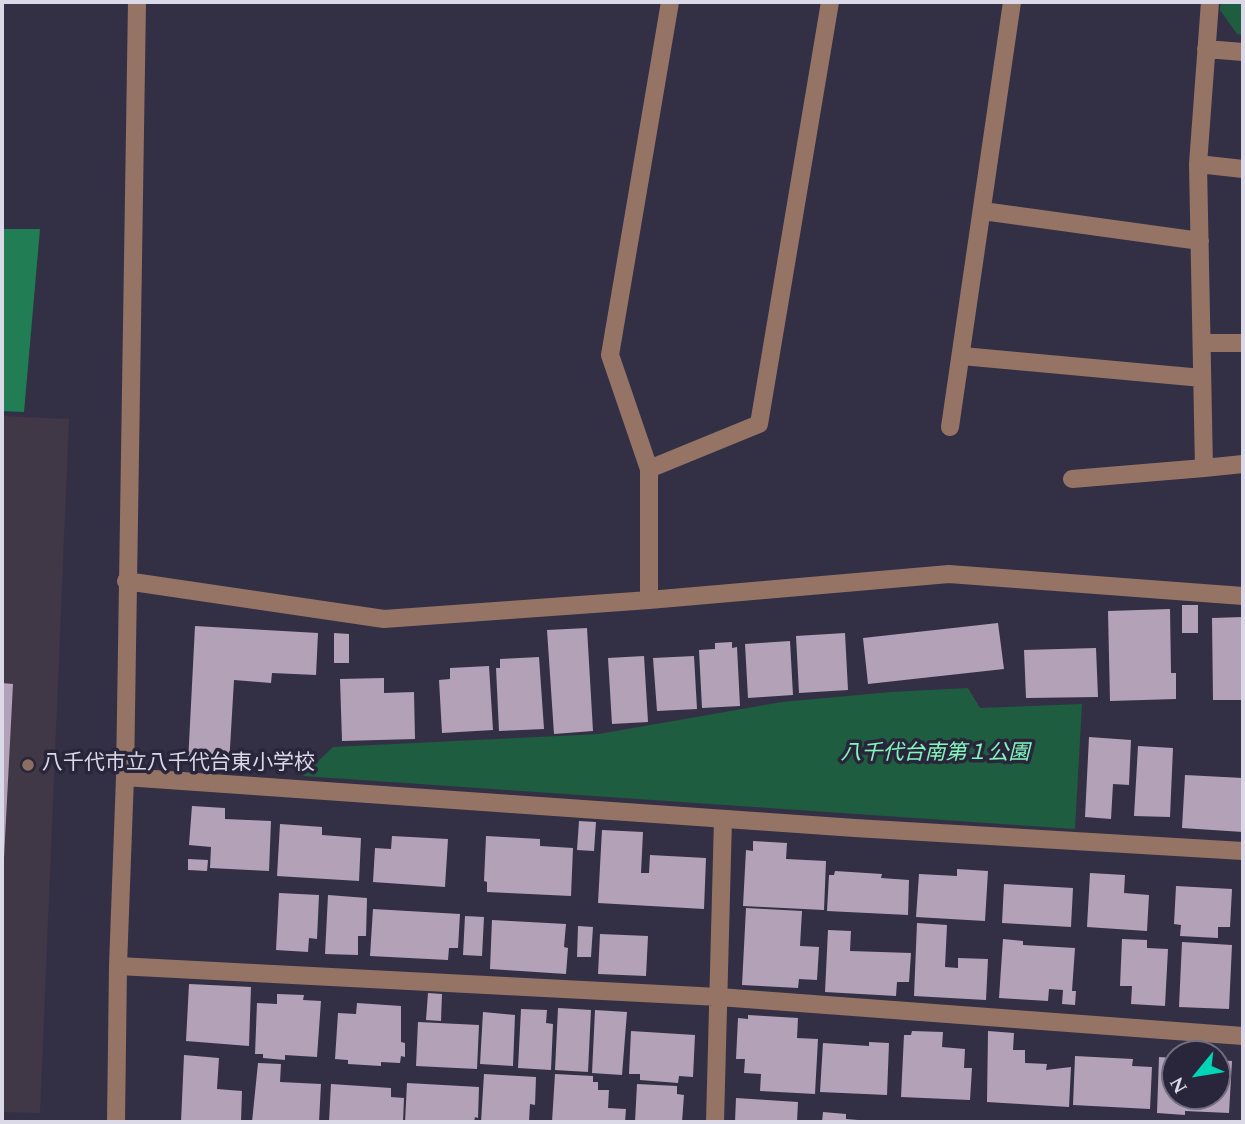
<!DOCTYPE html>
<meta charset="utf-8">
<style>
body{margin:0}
#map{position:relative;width:1245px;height:1124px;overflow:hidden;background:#333046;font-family:Spectral,serif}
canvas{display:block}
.frame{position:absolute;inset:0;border:4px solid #dbd9e7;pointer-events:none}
.north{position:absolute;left:1161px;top:1040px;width:70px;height:70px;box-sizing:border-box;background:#29263b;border:2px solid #706e80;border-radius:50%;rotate:240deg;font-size:19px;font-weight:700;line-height:28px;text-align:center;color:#dbd9e7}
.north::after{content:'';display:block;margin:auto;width:24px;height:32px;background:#01d5b6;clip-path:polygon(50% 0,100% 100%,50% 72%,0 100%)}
</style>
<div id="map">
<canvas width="1245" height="1124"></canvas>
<div class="frame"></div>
<div class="north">N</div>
</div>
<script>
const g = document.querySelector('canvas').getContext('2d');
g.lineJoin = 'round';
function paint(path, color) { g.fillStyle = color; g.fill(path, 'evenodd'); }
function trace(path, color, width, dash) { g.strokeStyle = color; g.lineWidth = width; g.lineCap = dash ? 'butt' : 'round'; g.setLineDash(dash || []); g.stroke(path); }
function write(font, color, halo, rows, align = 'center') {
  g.font = font + ' Spectral,"Noto Sans JP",serif'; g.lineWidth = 7; g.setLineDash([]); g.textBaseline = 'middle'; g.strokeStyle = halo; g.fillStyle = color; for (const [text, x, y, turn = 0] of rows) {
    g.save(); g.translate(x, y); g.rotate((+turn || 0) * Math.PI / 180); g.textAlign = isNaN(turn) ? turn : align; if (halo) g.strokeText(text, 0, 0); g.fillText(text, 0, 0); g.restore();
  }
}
const education = new Path2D(`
 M2 416 69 419 40 1113 2 1112Z`);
const green = new Path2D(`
 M1221 2H1243V35L1237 34 1220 10Z
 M968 688 980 708 1082 704 1075 829 303 776 333 747 599 734 782 702 891 692Z`);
const forest = new Path2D(`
 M2 229H40L24 412 2 411Z`);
const building = new Path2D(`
 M1182 605H1198V633H1182Z
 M1170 609 1171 673H1176V699L1110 701 1108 611Z
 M1243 617V700H1213L1212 618Z
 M998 623 1004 669 868 684 863 638Z
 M195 626 318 633 316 675 272 673 271 683 234 680 229 765 188 763Z
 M587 628 593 731 554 734 547 630Z
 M334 633 349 634V663H334Z
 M845 633 848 690 799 693 796 636Z
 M790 641 793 695 748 698 745 644Z
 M732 642V648L737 647 740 706 702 708 699 650 715 649V643Z
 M1096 648 1098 697 1026 698 1024 650Z
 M644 656 648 722 612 724 608 658Z
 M694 656 697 709 657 711 653 658Z
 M539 657 544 729 499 731 496 668H500V659Z
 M489 666 493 730 442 733 439 680 450 679V668Z
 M384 678V693L414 692 415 739 342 741 340 679Z
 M2 683 13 684 4 858H2Z
 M1089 737 1131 740 1129 785 1113 784 1111 819 1085 817Z
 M1138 746 1173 748 1170 817 1134 816Z
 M1185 775 1243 778V832L1182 828Z
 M192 806 225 808V819L271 821 269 871 210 868 211 847 189 845Z
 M579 821 596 822 594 851 577 850Z
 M280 824 322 827V835L361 838 359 881 277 876Z
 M602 830 643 832 641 873H649L650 855 706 858 704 909 598 903Z
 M392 836 448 839 445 887 373 882 375 848 391 849Z
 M486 836 540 839V846L573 848 571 896 487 892V882L484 881Z
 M753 841 787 843 786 859 826 861 824 910 743 906 746 850 753 851Z
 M188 859 208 860 207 871 188 870Z
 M957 869 988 871 985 921 916 917 919 874 957 876Z
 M835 871 882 874 881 878 909 880 908 915 827 911 829 875H834Z
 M1090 873 1125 875 1124 893 1149 895 1147 931 1087 927Z
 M1004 884 1073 888 1071 927 1002 923Z
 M1176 886 1232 889 1230 927H1218V938L1180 936 1181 925 1174 924Z
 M279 893 319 895 317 939 309 938 308 952 276 950Z
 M328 895 367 898 366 936H358V955L325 954Z
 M746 908 802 911 800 946 819 947 817 980 799 979 798 988 742 985Z
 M373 909 460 914 458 948H449L448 960 370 956Z
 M465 916 484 917 482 956 463 955Z
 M492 920 566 924 564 947 568 948 566 974 490 969Z
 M917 923 947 925 945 967 958 968V958L988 959 986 1000 914 996Z
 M578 926 593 927 591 957H577Z
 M828 930 851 931 850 951 911 953 909 982H897L896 996 825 992Z
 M600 934 648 936 646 976 598 974Z
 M1003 939 1023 941V945L1075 948 1072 991H1076L1075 1005 1062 1004 1063 990 1049 989 1048 1001 999 998Z
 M1122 939 1147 940V948L1168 949 1165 1006 1131 1004 1132 986H1120Z
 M1182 942 1232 945 1229 1009 1179 1007Z
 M189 984 251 987 249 1046 186 1041Z
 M428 993 442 994 441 1021 426 1020Z
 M277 994 304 995 303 1000 321 1001 317 1057 285 1055V1060L263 1058V1054H255L257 1003 277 1004Z
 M357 1003 401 1006V1042L405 1043V1057L401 1056 400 1063 381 1062V1066L348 1064V1060L335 1059 338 1013 356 1014Z
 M558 1008 591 1010 588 1072 555 1070Z
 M521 1009 547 1010 546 1023 553 1024 551 1070 518 1068Z
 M595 1010 627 1012 622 1075 592 1073Z
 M483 1012 515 1015 513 1066 480 1064Z
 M748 1015 798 1018 797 1038 818 1039 815 1094 760 1091 761 1074 744 1073 745 1059H736L738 1018 748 1019Z
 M418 1022 479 1025 477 1069 416 1066Z
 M631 1031 695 1035 693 1077 679 1076 678 1083 640 1080V1074H629Z
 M912 1031 943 1032 942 1047 965 1049 964 1068H972L970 1100 901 1097 904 1035H911Z
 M988 1031 1014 1033 1013 1050H1025V1063L1047 1064 1046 1070 1071 1067 1069 1107 987 1102Z
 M869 1042 889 1043 887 1095 820 1092 823 1043 869 1046Z
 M184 1055 219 1058 217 1089 242 1091 241 1122H181Z
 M1075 1056 1133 1059 1132 1066 1152 1067 1150 1109 1073 1105Z
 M1159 1057 1175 1058V1096H1217V1060L1232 1061 1229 1113 1185 1111V1115L1157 1113Z
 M258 1063 281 1064 280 1082 321 1084 319 1122H252Z
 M484 1074 536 1077 535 1105 530 1104 529 1122H481Z
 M555 1074 593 1076V1082H598V1090H609L608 1108 626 1109 625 1122H552Z
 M407 1083 479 1087 478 1118 475 1117 474 1122H405Z
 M331 1084 391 1088V1097L404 1098 403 1122H329Z
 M637 1084 677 1086V1094L684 1095 682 1122H635Z
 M736 1098 798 1102 797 1122H735Z
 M823 1112 846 1114V1119L858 1120V1122H822Z`);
const minor = new Path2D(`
 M1210 2 1198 164 1204 468 1243 464
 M1206 49 1243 52
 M1198 164 1243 169
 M983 211 1200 241
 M1202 343H1243
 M962 356 1202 378
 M950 427 1012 2
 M649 469 759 424 830 2
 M1072 479 1204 468
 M126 581 384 619 649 600 949 574 1243 596
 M649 600V469L610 355 670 2
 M125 777 855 828 1243 851
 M118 966 719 997 1243 1036
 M116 1122 118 966 125 777 137 2
 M715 1122 723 819`);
const markers = [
 [28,765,7,"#8d6e63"]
];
const parkNames = [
 ["八千代台南第１公園",935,755]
];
const poiNames = [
 ["八千代市立八千代台東小学校",42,765]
];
paint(education, '#403747');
paint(green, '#1f5d40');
paint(forest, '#217d54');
paint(building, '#b3a1b8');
trace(minor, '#967465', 18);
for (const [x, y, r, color] of markers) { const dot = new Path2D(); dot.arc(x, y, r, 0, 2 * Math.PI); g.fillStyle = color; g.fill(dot); trace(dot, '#29263b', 2.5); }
write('italic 21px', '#83f7bb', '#29263b', parkNames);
write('21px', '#dbd9e7', '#29263b', poiNames, 'left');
</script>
